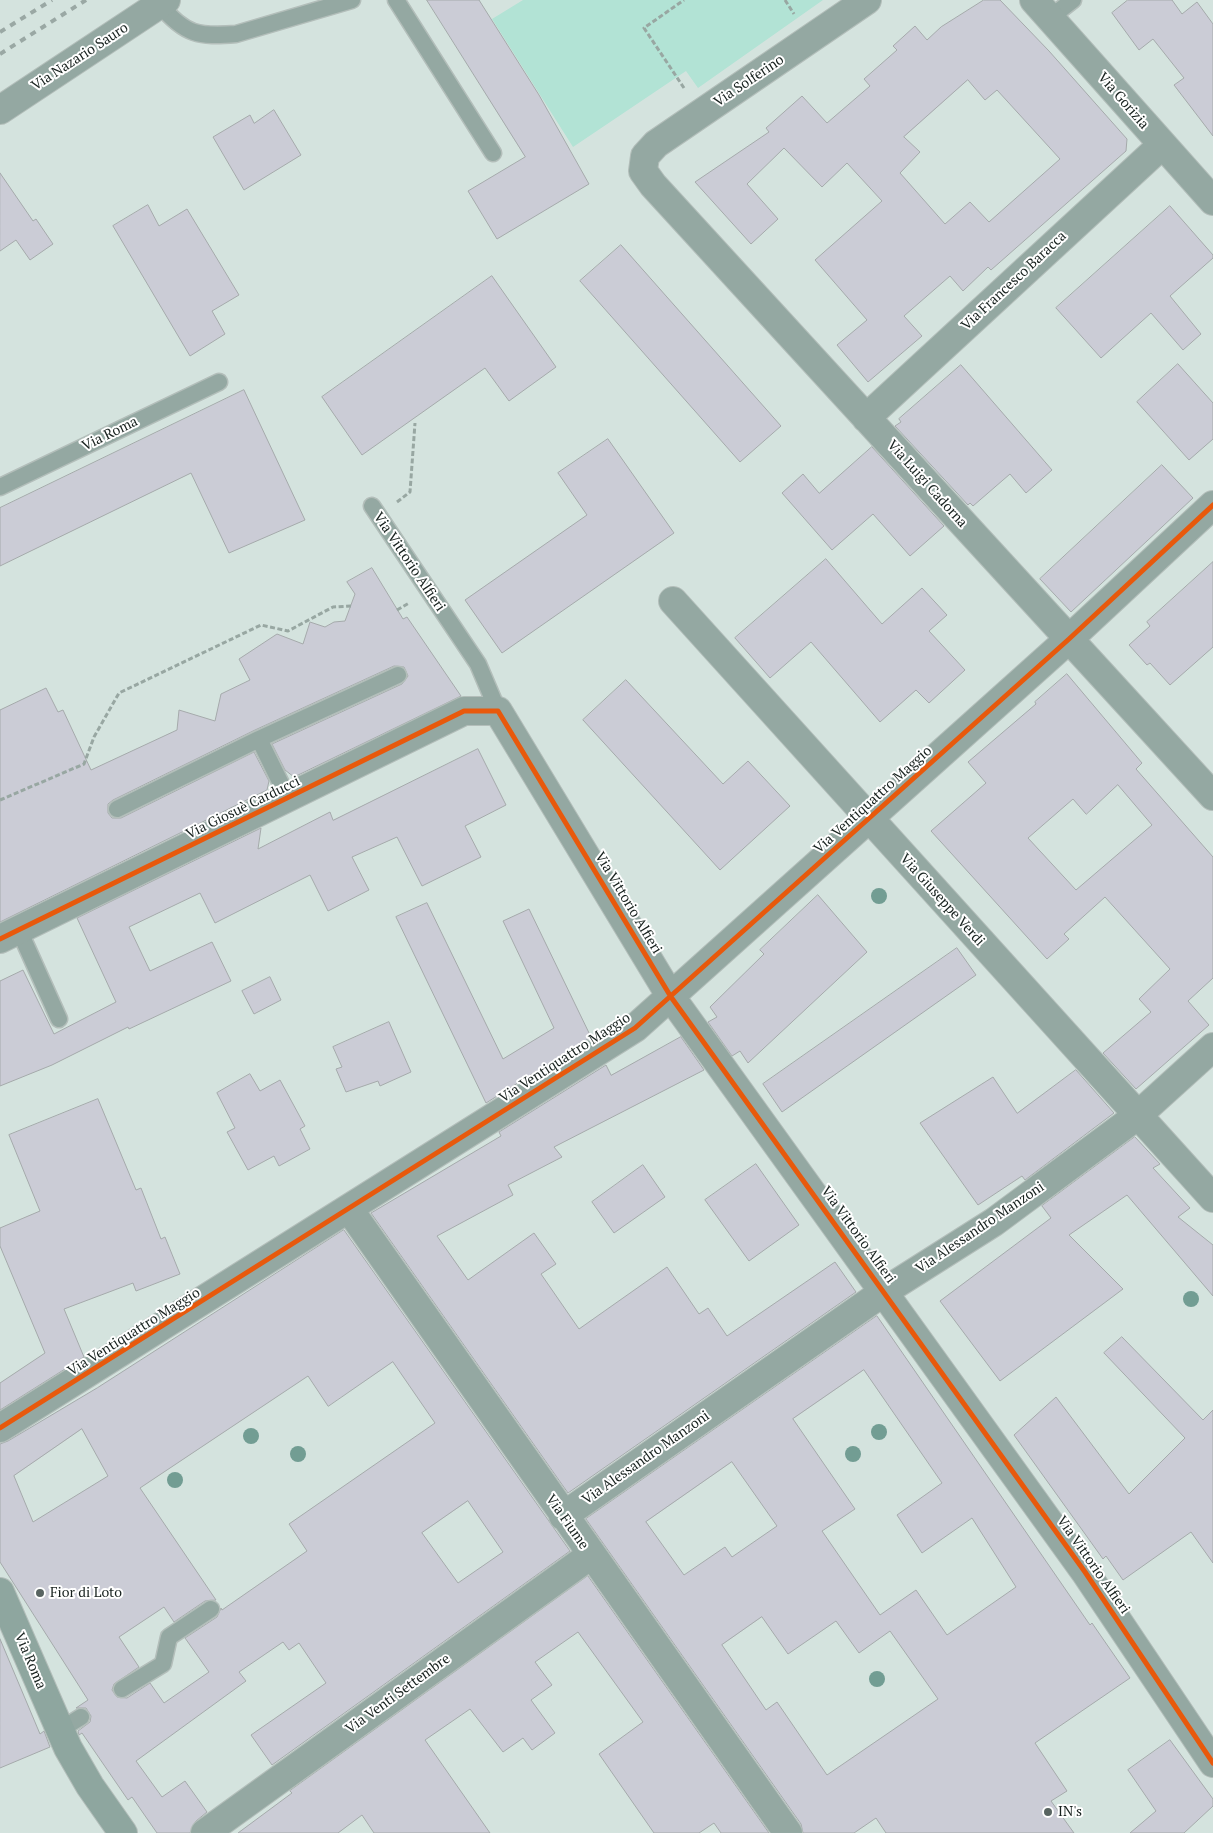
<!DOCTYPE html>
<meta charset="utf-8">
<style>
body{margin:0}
canvas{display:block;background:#d4e3de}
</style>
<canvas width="1213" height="1833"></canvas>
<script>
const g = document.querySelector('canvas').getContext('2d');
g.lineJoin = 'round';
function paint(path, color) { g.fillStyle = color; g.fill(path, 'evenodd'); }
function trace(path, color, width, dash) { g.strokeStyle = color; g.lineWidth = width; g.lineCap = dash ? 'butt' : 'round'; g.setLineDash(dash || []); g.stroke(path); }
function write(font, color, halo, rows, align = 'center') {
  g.font = font + ' "PT Serif",serif'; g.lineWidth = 4; g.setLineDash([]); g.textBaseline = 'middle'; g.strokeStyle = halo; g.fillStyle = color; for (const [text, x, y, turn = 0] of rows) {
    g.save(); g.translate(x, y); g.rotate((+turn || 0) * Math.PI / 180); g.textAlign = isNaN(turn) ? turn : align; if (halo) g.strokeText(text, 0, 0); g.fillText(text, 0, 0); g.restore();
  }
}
const green = new Path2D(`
 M523 0H823L698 88 686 71 573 147 492 19Z`);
const building = new Path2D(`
 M427 0H479L539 95 589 184 497 239 468 191 525 157Z
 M984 0H1000L1049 51 1127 139 1126 151 991 270 988 267 963 291 950 276 904 316 922 336 868 382 837 345 867 320 815 260 882 201 847 163 822 187 784 148 747 184 778 219 751 244 695 182 769 132 766 128 802 96 827 123 870 86 864 79 897 50 893 46 915 26 927 40 941 27ZM968 80 985 100 997 90 1060 159 989 222 970 202 945 224 900 173 920 152 904 137Z
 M1128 0H1172L1182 14 1197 2 1213 24V136L1174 85 1184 78 1153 39 1139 50 1112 13Z
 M274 110 301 155 244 190 213 137 250 115 254 123Z
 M0 173 33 221 36 219 53 244 30 260 16 240 0 251Z
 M148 205 159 226 187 209 239 295 212 311 225 334 190 356 113 226Z
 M1170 206 1213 255V258L1170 296 1201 334 1183 350 1151 313 1101 358 1056 308Z
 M621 245 781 426 740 462 580 281Z
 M492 276 556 367 509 401 485 368 362 455 322 397Z
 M1178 364 1213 403V439L1189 460 1137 402Z
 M961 365 1052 470 1026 493 1010 474 973 506 970 503 968 505 895 426 901 422 899 419Z
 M244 390 305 520 229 553 191 473 0 566V508Z
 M608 439 674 533 502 653 465 600 587 515 558 473Z
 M872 447 944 526 910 556 873 514 832 550 782 493 803 474 819 493Z
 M1162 465 1193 498 1071 612 1040 579Z
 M826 559 882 624 922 588 947 615 929 631 965 670 929 703 916 690 880 722 811 642 770 678 735 638Z
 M1213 562V647L1170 685 1150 663 1147 665 1129 645 1150 626 1147 622Z
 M372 568 403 619 407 617 461 696 294 777 285 770 272 744 402 684 408 676 404 667 394 666 255 730 113 800 108 804V813L112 818H121L254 752 269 781 267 790 0 922V710L46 688 58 712 63 710 91 770 177 730 179 710 215 721 221 694 250 680 239 659 277 634 303 644 310 622 325 627 334 622 345 621 355 594 347 582Z
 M1067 674 1142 763 1136 769 1213 857V978L1188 1001 1209 1025 1136 1089 1103 1053 1151 1012 1139 999 1170 969 1105 897 1064 934 1069 939 1047 959 931 831 986 783 968 762 1036 704 1035 702ZM1118 785 1152 825 1076 890 1028 838 1073 799 1086 814Z
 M626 680 723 784 748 761 790 806 720 870 583 720Z
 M478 749 506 805 465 826 481 857 422 886 397 837 352 857 369 890 328 911 310 875 215 923 200 893 129 927 150 971 212 942 231 981 129 1029 128 1027 52 1065 0 1086V981L23 970 54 1034 116 1002 77 918 261 828 258 849 330 812 333 820Z
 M818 895 867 952 748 1063 740 1051 732 1056 708 1022 717 1017 710 1007 764 954 760 950Z
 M427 903 503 1059 554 1028 503 921 529 909 591 1037 486 1103 396 917Z
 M957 948 976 975 782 1112 763 1084Z
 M270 977 281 1000 254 1014 242 991Z
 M389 1022 411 1072 380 1086 378 1081 346 1092 336 1069 342 1067 333 1047Z
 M681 1037 704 1070 554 1147 562 1157 508 1185 513 1195 437 1236 468 1280 534 1233 556 1264 541 1274 579 1329 667 1267 699 1314 708 1308 727 1336 835 1262 856 1292 568 1493 371 1213 501 1136 499 1132 606 1065 611 1075Z
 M1076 1070 1114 1113 1025 1180 1022 1176 978 1205 920 1123 993 1077 1017 1113Z
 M250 1074 260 1091 280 1080 305 1126 300 1129 310 1149 279 1166 274 1156 248 1170 227 1132 235 1128 217 1093Z
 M98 1099 136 1190 141 1188 161 1239 165 1237 180 1274 136 1291 133 1283 64 1309 84 1357 0 1410V1383L45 1353 0 1246V1228L40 1211 9 1135Z
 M1135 1137 1160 1164 1153 1168 1190 1208 1178 1217 1213 1245V1296L1127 1195 1069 1235 1123 1289 1000 1381 940 1301 1051 1218 1042 1206Z
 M756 1164 799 1225 749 1261 705 1200Z
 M643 1165 665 1197 614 1233 592 1202Z
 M344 1230 570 1551 272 1765 251 1735 326 1683 299 1643 289 1650 283 1642 239 1672 246 1681 136 1761 162 1797 185 1781 207 1812 196 1821 190 1833H157L132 1797 128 1800 82 1733 79 1735 78 1731 90 1722 91 1716 86 1708H76L88 1700 0 1562V1444L8 1441 97 1388ZM393 1362 435 1423 289 1524 307 1551 222 1610 221 1608 217 1617 185 1638 209 1672 164 1703 150 1683 127 1698 117 1697 112 1690 114 1684 139 1667 119 1637 164 1607 174 1622 205 1601 216 1600 140 1488 308 1376 328 1406ZM82 1429 108 1476 33 1522 14 1476ZM468 1501 503 1552 458 1583 422 1533Z
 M877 1316 1090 1625 1092 1623 1130 1678 1035 1743 1067 1791 1051 1801 1074 1833H886L876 1818 854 1833H803L801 1824 586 1519ZM864 1370 942 1483 897 1515 922 1553 972 1518 1016 1587 947 1635 916 1590 880 1615 822 1531 855 1509 793 1419ZM732 1462 777 1526 732 1557 725 1547 684 1575 646 1522ZM762 1617 788 1654 836 1621 859 1653 890 1631 938 1699 827 1775 777 1702 766 1710 722 1645Z
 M1122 1337 1203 1420 1213 1410V1563L1191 1532 1123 1580 1106 1556 1103 1559 1014 1435 1056 1397 1129 1494 1185 1438 1104 1353Z
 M588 1576 769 1833H721L714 1823 699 1833H654L599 1754 643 1722 578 1632 535 1662 552 1685 531 1700 555 1733 532 1750 523 1738 503 1752 470 1709 425 1740 490 1833H374L362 1815 338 1833H238L292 1793 290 1791Z
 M0 1639 40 1734 44 1731 50 1747 0 1768Z
 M1170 1740 1213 1799V1806L1184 1833H1130L1156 1811 1128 1770Z`);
const path = new Path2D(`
 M785 0 794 14
 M684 88 644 28 684 0
 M397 502 410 492 415 423
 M397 610 409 603
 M0 800 84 764 94 737 119 693 261 625 288 631 333 607 351 606`);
const lane = new Path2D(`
 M396 0 493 153
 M160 5C185 35 199 37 236 34L352 0
 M1050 18 1073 0
 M0 487 219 382
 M372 506 478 664 498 711
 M259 739 288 798
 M117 809 259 739 398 675
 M19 930 59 1019
 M122 1689 163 1664 169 1637 211 1609
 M60 1730 81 1717`);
const street = new Path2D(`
 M867 0 656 144 645 156 643 171 653 185 1213 796
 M1034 0 1213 201
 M0 110 166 0
 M866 418 1162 145
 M673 601 1213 1198
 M0 939 464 711H498L671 997 1085 1572 1213 1763
 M349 1209 788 1833
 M0 1428 635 1028 1069 639 1213 505
 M563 1516 885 1291 994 1222 1137 1116 1213 1047
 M205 1833 591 1555`);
const secondary = new Path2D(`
 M0 1592 68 1748 90 1786 123 1833`);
const rail = new Path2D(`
 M0 32 52 0
 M0 54 86 0`);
const cycleway = new Path2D(`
 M0 939 464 711H498L671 997 1085 1572 1213 1763
 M0 1428 635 1028 1069 639 1213 505`);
const trees = [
 [879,896],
 [1191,1299],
 [879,1432],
 [251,1436],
 [298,1454],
 [853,1454],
 [175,1480],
 [877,1679]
];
const markers = [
 [40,1593,5,"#586461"],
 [1048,1812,5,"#586461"]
];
const streetNames = [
 ["Via Nazario Sauro",80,57,-33],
 ["Via Solferino",749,81,-34],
 ["Via Gorizia",1123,101,49],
 ["Via Francesco Baracca",1014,281,-43],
 ["Via Roma",110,434,-26],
 ["Via Luigi Cadorna",927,484,48],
 ["Via Vittorio Alfieri",409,562,56],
 ["Via Ventiquattro Maggio",873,800,-42],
 ["Via Giosuè Carducci",243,808,-26],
 ["Via Giuseppe Verdi",942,900,48],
 ["Via Vittorio Alfieri",628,903,59],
 ["Via Ventiquattro Maggio",565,1058,-33],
 ["Via Alessandro Manzoni",980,1228,-34],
 ["Via Vittorio Alfieri",858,1235,54],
 ["Via Ventiquattro Maggio",134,1332,-32],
 ["Via Alessandro Manzoni",646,1458,-35],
 ["Via Fiume",567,1522,55],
 ["Via Vittorio Alfieri",1093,1565,55],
 ["Via Roma",30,1661,67],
 ["Via Venti Settembre",398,1694,-36]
];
const poiNames = [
 ["Fior di Loto",50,1593],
 ["IN's",1058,1812]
];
paint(green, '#b2e3d5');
paint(building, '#cbccd6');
trace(building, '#a5aaab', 1);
trace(lane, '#b3beba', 19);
trace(street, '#b3beba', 30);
trace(secondary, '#b3beba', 30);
trace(path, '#98a7a2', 3, [5, 2.5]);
trace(lane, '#94a8a2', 16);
trace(street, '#94a8a2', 28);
trace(secondary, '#8ea69f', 28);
trace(rail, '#9aa8a4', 4, [6, 6]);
trace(cycleway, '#e8590c', 5);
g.fillStyle = '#729d93';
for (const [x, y] of trees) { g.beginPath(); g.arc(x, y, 8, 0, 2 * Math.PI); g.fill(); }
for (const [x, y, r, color] of markers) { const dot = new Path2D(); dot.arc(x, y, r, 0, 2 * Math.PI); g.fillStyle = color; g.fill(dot); trace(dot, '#fff', 2); }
write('14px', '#16201d', '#fff', streetNames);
write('14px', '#16201d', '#fff', poiNames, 'left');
</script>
